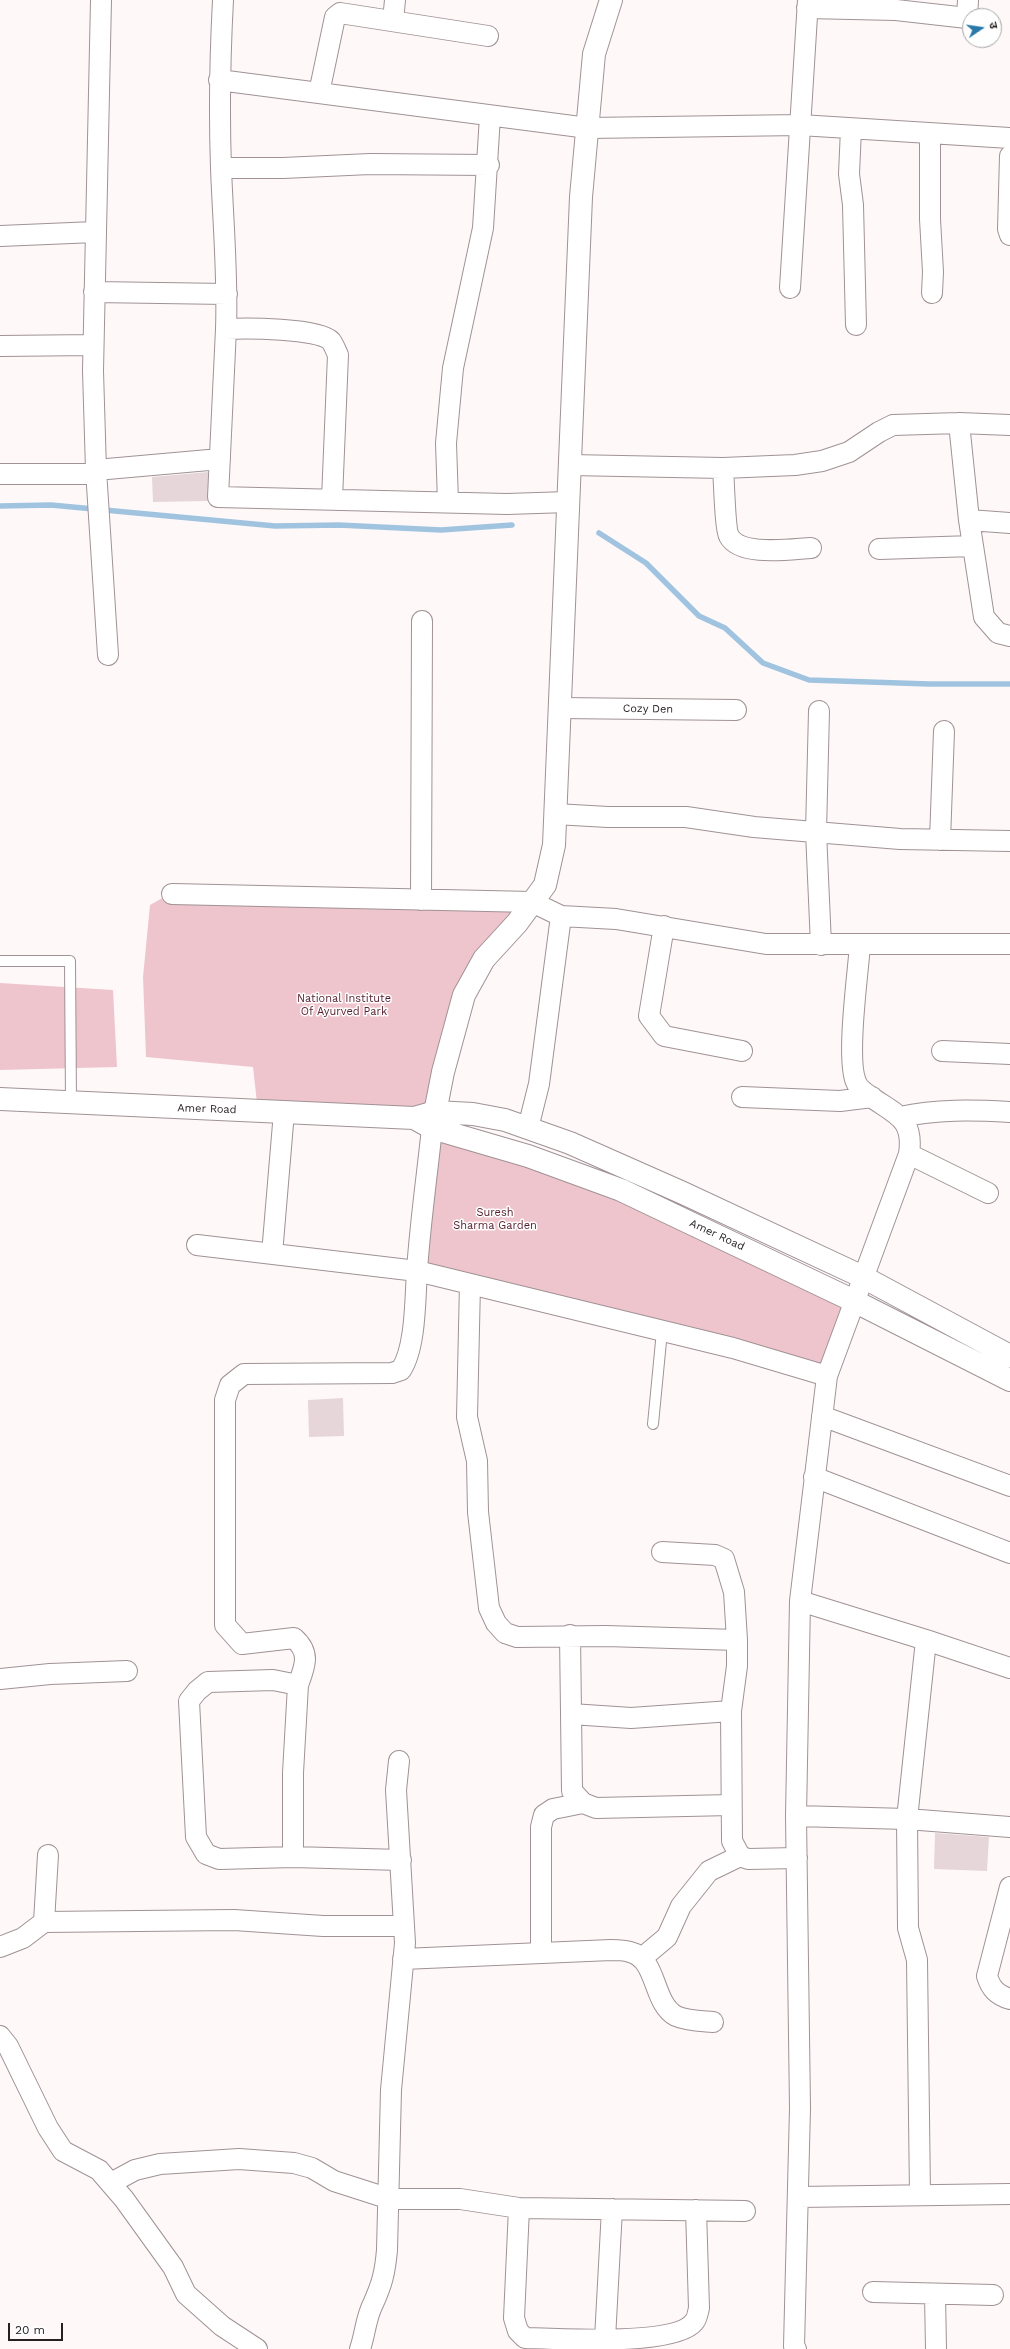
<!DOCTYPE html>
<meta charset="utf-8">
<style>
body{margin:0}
#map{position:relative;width:1010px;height:2349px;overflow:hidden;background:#fef8f9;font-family:"Work Sans","Noto Sans Devanagari",sans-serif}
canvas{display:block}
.north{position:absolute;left:962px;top:8px;width:40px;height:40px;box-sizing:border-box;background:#fff;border:1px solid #a8a6a7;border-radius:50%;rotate:77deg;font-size:11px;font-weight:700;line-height:16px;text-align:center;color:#262022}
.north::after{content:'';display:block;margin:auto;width:14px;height:18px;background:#2878a9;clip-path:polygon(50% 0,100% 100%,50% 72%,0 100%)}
.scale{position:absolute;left:8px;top:2323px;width:55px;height:18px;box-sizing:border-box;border:2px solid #262022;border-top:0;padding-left:5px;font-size:12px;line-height:14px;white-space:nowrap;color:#262022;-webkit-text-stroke:3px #fff;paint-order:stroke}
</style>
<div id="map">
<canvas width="1010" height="2349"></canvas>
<div class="north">उ</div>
<div class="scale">20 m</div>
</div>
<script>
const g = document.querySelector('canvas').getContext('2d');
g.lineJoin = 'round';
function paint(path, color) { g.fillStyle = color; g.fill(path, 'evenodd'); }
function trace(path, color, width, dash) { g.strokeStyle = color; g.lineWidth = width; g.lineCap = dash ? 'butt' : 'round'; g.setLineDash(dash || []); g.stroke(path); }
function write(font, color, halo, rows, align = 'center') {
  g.font = font + ' "Work Sans",sans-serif'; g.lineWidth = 3; g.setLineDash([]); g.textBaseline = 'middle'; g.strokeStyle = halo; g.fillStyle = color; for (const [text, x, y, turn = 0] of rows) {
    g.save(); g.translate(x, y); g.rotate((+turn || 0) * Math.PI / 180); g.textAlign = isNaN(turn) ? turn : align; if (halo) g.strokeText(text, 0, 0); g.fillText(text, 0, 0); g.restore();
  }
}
const green = new Path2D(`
 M166 896 518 909 450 1016 432 1071 424 1111 257 1103 253 1067 146 1057 143 977 150 905Z
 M0 983 113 990 117 1067 0 1070Z
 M442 1135 618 1195 848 1305 825 1368 423 1268 437 1142Z`);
const stream = new Path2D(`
 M0 506 51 505 275 526 339 525 441 530 512 525
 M599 533 646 563 699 616 725 628 763 663 809 680 929 684H1010`);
const building = new Path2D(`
 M208 472V501L153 502 152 477Z
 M343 1398 344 1436 309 1437 308 1400Z
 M935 1833 989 1837 987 1871 934 1869Z`);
const service = new Path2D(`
 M0 961H70L71 1103
 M653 1424 662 1331`);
const minor = new Path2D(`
 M101 0 93 371 96 470 108 655
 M223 0C220 56 219 112 221 168 223 222 228 275 226 329 245 328 319 328 331 341 334 345 336 351 338 355L332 499
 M807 8 896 10 967 18 968 0
 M393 21 395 0
 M219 80 588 128 800 125 1010 138
 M319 93 335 17 340 13 488 36
 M851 129 849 174 853 205 856 325
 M930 134V219L933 272 932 293
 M1010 156 1008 229 1010 235
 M221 168H283L370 164 489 165
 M0 236 95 232
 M790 288 808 0
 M94 292 227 294
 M226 329 218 497 507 504 568 502
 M0 346 93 345
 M570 465 723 468 795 465 822 461 849 452 879 432 893 425 959 423
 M723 468C724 480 725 529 729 536 740 557 791 549 811 548
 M96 470 220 459
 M0 474H96
 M448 502 446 443 453 368 483 228 490 116
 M969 520 959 423 1010 425
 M1010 523 969 520 984 617 998 633 1010 636
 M879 549 973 546
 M560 708 736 710
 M819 711 816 832 821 945
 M555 814 608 817H686L754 827 900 839 1010 841
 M940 840 944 731
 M172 894 532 902 561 916 616 919 766 944H1010
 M421 900 422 621
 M664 926 649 1016 664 1036 742 1051
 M860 945C858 973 846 1059 856 1082 858 1088 865 1093 871 1097 897 1115 914 1119 909 1154L827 1376 800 1601 926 1640
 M942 1051 1010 1054
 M742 1097 840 1101 872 1097
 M900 1117C937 1109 972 1110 1010 1112
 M528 1128 539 1084 561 916
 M909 1154 988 1193
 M197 1245 417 1271 733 1348 827 1376
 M272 1254 284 1112
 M470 1284 467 1417 477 1461 478 1512 489 1608 496 1623 505 1633 517 1637 606 1636 737 1640V1666L731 1711 732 1841 740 1856 748 1859 797 1858
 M822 1416 1010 1486
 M814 1477 1010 1553
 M662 1552 715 1555 724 1559 734 1592 737 1640
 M570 1635 572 1791 583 1803 596 1808 731 1805
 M0 1679 50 1674 127 1671
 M298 1685C305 1666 311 1653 294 1638L242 1644 225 1625V1400L230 1385 244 1374 392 1373 401 1370C416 1347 415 1299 417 1271 420 1224 427 1176 432 1128
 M571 1714 631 1718 731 1711
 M796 1816 907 1819 1010 1827
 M293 1857V1773L298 1685 273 1680 208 1682 197 1691 189 1701 196 1837 206 1854 219 1859 293 1857 401 1860
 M1010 1887 987 1976C991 1989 997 1995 1010 1999
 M44 1922 48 1855
 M0 1947 23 1938 44 1922 234 1920 323 1926H404
 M541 1953V1827L544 1815 553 1809 583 1803
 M642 1958 667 1937 681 1906 709 1871 740 1856
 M403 1959 611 1950C617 1950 624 1950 630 1952 658 1959 652 2003 676 2016 687 2021 701 2021 713 2022
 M0 2036 8 2046 48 2128 63 2151 99 2170 124 2199 173 2267 186 2294 222 2326 257 2349
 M111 2183 135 2170 160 2164 239 2159 294 2163 312 2168 334 2181 390 2199H460L519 2208 745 2211
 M920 2195 917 1960 908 1928 907 1819 926 1640 1010 1668
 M798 2197 1010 2194
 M519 2208 514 2318 518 2331 525 2338C556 2339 676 2346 694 2322 697 2319 698 2312 699 2308L696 2210
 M873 2292 993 2295
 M935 2294 936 2349
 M605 2339 612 2209
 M360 2349C365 2335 366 2317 373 2304 382 2284 385 2273 387 2250L391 2090 405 1943 396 1790 399 1761
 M796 2349 794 2346 800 2108 796 1816 800 1601`);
const tertiary = new Path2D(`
 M432 1128 443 1072 464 995 484 959 517 923 545 885 554 845 581 197 594 54 611 0`);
const secondary = new Path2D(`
 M0 1099 414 1118 435 1112 473 1114 505 1120 570 1143 683 1193 863 1277 1010 1356
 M414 1118 432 1128 528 1156 621 1190 854 1301 1010 1380`);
const streetNames = [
 ["Cozy Den",648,709,1],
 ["Amer Road",207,1109,2],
 ["Amer Road",717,1235,25]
];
const parkNames = [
 ["National Institute",344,999],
 ["Of Ayurved Park",344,1012],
 ["Suresh",495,1213],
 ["Sharma Garden",495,1226]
];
paint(green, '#efc5cd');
trace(stream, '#a0c4df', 5.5);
paint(building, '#e6d6d9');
trace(service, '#a09295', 12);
trace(minor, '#a09295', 22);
trace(tertiary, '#a09295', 24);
trace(secondary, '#a09295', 24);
trace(service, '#fff', 10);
trace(minor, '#fff', 20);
trace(tertiary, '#fff', 22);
trace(secondary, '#fff', 22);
write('11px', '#262022', '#fff', streetNames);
write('11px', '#551d2e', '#fff', parkNames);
</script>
